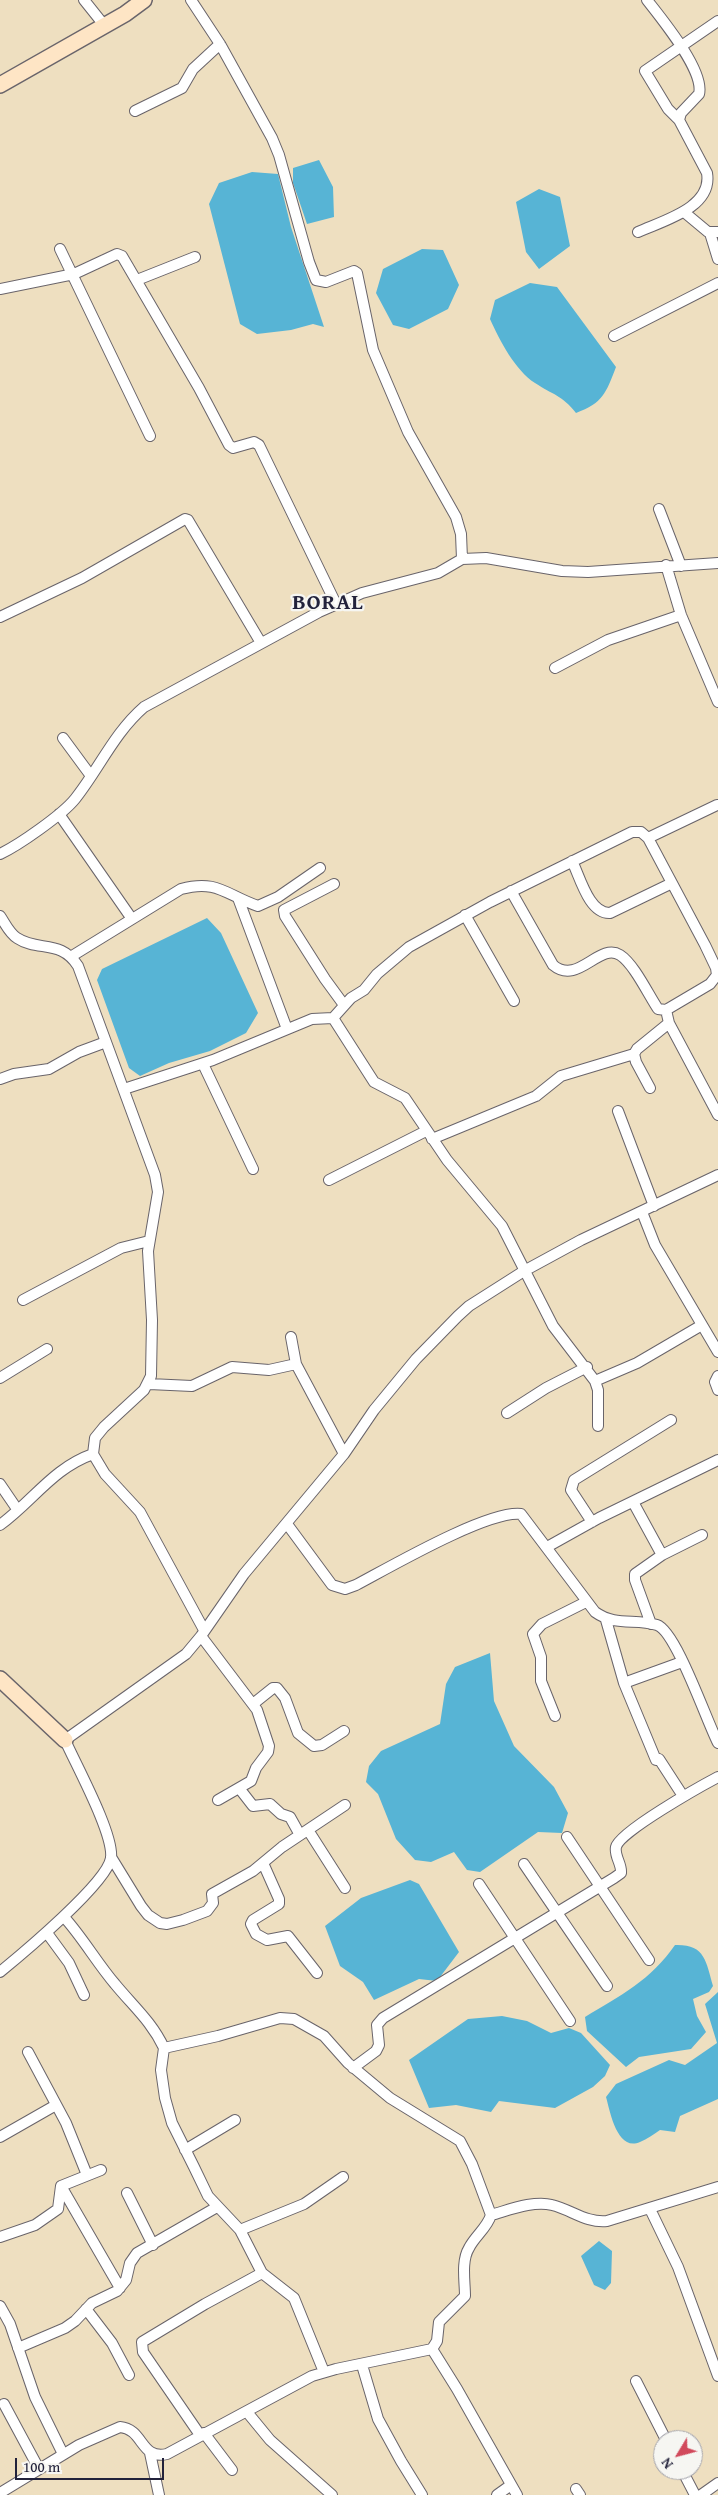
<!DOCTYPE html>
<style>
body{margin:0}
#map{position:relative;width:718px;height:2495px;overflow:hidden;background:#eedfc0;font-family:"Gentium Book Plus",serif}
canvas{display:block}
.north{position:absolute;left:653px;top:2430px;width:50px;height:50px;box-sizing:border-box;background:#f6f6f2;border:1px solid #a1a1a9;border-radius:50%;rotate:233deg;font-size:14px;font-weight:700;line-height:20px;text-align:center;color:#22223b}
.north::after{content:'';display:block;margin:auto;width:18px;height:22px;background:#d1495b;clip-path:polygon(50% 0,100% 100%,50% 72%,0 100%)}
.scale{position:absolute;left:15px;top:2458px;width:149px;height:22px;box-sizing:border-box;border:2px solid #22223b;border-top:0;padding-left:6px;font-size:15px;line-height:18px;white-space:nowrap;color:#22223b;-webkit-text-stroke:4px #f6f6f2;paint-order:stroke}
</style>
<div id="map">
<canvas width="718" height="2495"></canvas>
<div class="north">N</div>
<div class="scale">100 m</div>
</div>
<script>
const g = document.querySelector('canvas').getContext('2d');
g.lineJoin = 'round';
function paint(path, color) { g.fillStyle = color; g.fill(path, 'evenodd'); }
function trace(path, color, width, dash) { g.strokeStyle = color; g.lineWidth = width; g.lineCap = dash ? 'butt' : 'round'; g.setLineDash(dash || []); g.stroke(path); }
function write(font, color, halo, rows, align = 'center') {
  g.font = font + ' "Gentium Book Plus",serif'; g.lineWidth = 4.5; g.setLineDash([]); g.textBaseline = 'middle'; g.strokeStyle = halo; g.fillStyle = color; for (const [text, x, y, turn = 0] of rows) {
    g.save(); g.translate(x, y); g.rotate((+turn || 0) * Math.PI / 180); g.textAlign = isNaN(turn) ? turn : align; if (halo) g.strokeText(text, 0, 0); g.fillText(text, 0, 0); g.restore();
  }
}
const water = new Path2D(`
 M319 160 333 187 334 217 307 224 293 183V168Z
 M252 172 278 174 291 227 324 327 313 324 291 330 257 334 240 324 209 204 219 183Z
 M539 189 560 197 570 246 539 269 526 252 516 202Z
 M422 249 443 250 459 285 448 309 409 329 393 325 376 293 383 269Z
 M530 283 557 287 616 367C606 393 603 403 576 413 562 395 553 395 535 383 515 370 500 341 490 319L495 300Z
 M207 918 221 933 258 1013 246 1033 210 1051 169 1063 140 1076 129 1068 97 980 102 969Z
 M490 1653 494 1701 514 1746 554 1787 568 1813 562 1833 538 1832 480 1872 467 1870 454 1852 431 1862 415 1860 396 1839 378 1794 366 1782 369 1766 381 1751 440 1724 446 1684 455 1667Z
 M410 1880 419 1884 459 1952 437 1981 419 1979 374 2000 363 1982 340 1966 325 1926 361 1898Z
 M675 1945C705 1944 706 1961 713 1986L709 1992 693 1999 697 2016 706 2032 691 2049 639 2057 626 2067 587 2031 585 2017C620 1996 651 1980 675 1945Z
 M718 1992V2099L680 2116 675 2132 660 2130C654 2134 647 2139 640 2142 617 2152 610 2111 606 2097L616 2084 669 2060 685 2065 717 2043 705 2004Z
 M502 2016 527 2021 551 2033 569 2028 581 2033 610 2065 605 2076 593 2087 555 2108 499 2101 491 2112 456 2105 429 2108 409 2060 468 2019Z
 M599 2241 612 2251 611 2283 605 2290 594 2285 581 2256Z`);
const minor = new Path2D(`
 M84 0 104 25
 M191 0 220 44 272 138 279 155 309 262 316 280 326 282 354 271 357 273 373 350 408 432 456 517 461 534 462 559
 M135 111 182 88 193 69 220 44
 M679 120 668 109 645 71 718 21
 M684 212 708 232H718
 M638 232C662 221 713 208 707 173L679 120 681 113 699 94C705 71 661 18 647 0
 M710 233 718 259
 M60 249 150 436
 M137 280 195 257
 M0 289 74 274 117 254 122 256 199 388 229 445 233 448 254 442 259 445 336 604
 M614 336 718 283
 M659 509 681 566
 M666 565 681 615 718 702
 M0 617 82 578 185 519 188 520 261 643
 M555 668 608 640 681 615
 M63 738 91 776
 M59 814 132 919
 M648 838 717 805
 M0 854C19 845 62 815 75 799 99 769 114 733 144 707L319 612 362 593 438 573 462 559 486 558 562 571 588 572 718 563
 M572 861C580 877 589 914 610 913L670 884
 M334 884 284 910 285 916 325 979 344 1005
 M511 891 553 965C578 986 599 942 620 955 634 964 648 994 658 1009L666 1010
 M238 898 287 1029
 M465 915 514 1001
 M0 916C5 923 9 933 17 938 38 952 61 939 78 966L155 1175 158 1192 148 1251 152 1320 151 1376 144 1390 104 1427 95 1438 93 1454 105 1474 140 1512 204 1630
 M72 956 181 889C217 879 226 895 258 906L278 897 320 868
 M333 1018 351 998 364 990 377 974 409 947 490 902 632 832H641L648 838 705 945 716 968 717 975 710 984 666 1010 669 1023 637 1049 634 1054 636 1062 650 1088
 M669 1023 718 1115
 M203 1064 253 1169
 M0 1079 14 1074 49 1069 79 1052 106 1042
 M124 1089 213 1060 312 1019 333 1018 374 1082 405 1098 447 1160 502 1226 553 1326 595 1381 598 1390V1426
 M618 1111 654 1206
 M432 1139 536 1096 561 1076 634 1054
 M329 1180 426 1131
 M642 1212 655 1245 718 1352
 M23 1300 121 1248 149 1241
 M291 1337 296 1364 344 1454
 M718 1376 715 1382 718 1390
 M0 1378 47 1349
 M595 1381 637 1363 702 1325
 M149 1384 192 1386 232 1367 269 1370 296 1364
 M507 1413 546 1388 587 1367
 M0 1484 17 1509
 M633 1502 662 1555
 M592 1522 571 1490 574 1480 671 1420
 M287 1524 332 1585 345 1589 356 1585C390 1567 488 1510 521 1514L595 1612C616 1627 635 1618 657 1625 676 1631 707 1722 718 1743
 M0 1525C33 1501 53 1468 93 1454
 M547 1547 599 1518 718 1460
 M606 1620 624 1683 656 1760
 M651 1624 635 1580V1574L662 1555 702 1535
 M201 1636 257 1710 269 1746 268 1752 256 1768 251 1781 218 1800
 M624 1683 682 1662
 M253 1704 273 1688H277L285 1698 298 1733 314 1746 322 1745 344 1731
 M555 1716 541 1681V1657L533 1634 542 1624 586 1602
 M659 1759 683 1796
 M239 1788 253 1806 270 1804 281 1814 290 1817 300 1835
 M308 1830 345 1888
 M567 1837 649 1960
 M111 1857 141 1906 148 1915 160 1923 167 1924 183 1920 207 1911 213 1903 212 1894 253 1871 282 1847 345 1805
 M263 1863 279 1899V1904L253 1920 251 1924 256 1934 267 1940 288 1936 317 1973
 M524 1864 607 1986
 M479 1884 570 2021
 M64 1917C83 1938 97 1963 115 1984 133 2006 152 2022 164 2048L218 2036 280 2018 294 2019 324 2036 348 2063 390 2098 460 2141 472 2164 491 2215C487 2228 475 2236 469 2248 461 2261 465 2282 465 2296L439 2322 437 2341 432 2349 457 2389 517 2495
 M47 1933 69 1963 84 1995
 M0 1972C22 1954 107 1883 111 1858 114 1834 76 1765 65 1740L186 1654 201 1636 244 1574 344 1454 374 1410 416 1359 458 1316 469 1306 524 1271 581 1240 718 1175
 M164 2048 161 2070 165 2098 172 2123 194 2167 208 2196 240 2230 262 2273 294 2298 324 2372
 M28 2052 66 2123 87 2175
 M353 2068 376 2051 379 2045 377 2025 383 2018 614 1878 621 1873C622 1864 614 1856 616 1847 619 1832 701 1786 718 1777
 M0 2137 56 2105
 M185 2150 235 2120
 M61 2186 120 2288
 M127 2193 153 2245
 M650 2209 678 2267 718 2376
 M491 2215C509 2210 534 2200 552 2205 572 2210 586 2223 607 2221L718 2187
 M240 2230 304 2204 343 2177
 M0 2237 35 2225 58 2209 61 2186 101 2170
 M0 2306 10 2324 35 2397 63 2454
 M86 2309 112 2343 129 2375
 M18 2348 65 2328 75 2321 92 2303 117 2291 126 2280 130 2263 137 2253 217 2207
 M362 2365 378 2419 401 2461 422 2495
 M636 2381 666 2440
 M4 2404 39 2469
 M247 2412 270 2440 332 2495
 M204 2433 232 2470
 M200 2435 143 2352 142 2342 205 2304 262 2273
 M150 2453 159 2495
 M682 2470 695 2495
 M576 2489 580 2495
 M0 2493 79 2445 120 2427C144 2429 140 2460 167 2454L312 2376 336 2369 432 2349
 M497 2495 511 2485
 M701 2495 718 2483`);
const secondary = new Path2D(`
 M0 85 125 14 144 0
 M0 1679 65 1740`);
const districtNames = [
 ["BORAL",328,603]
];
paint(water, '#57b4d5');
trace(minor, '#69646a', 12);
trace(secondary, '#69646a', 18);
trace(minor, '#fff', 10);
trace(secondary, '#fee5c5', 15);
g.letterSpacing = '1px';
write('bold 22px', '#22223b', '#f6f6f2', districtNames);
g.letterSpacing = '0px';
</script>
